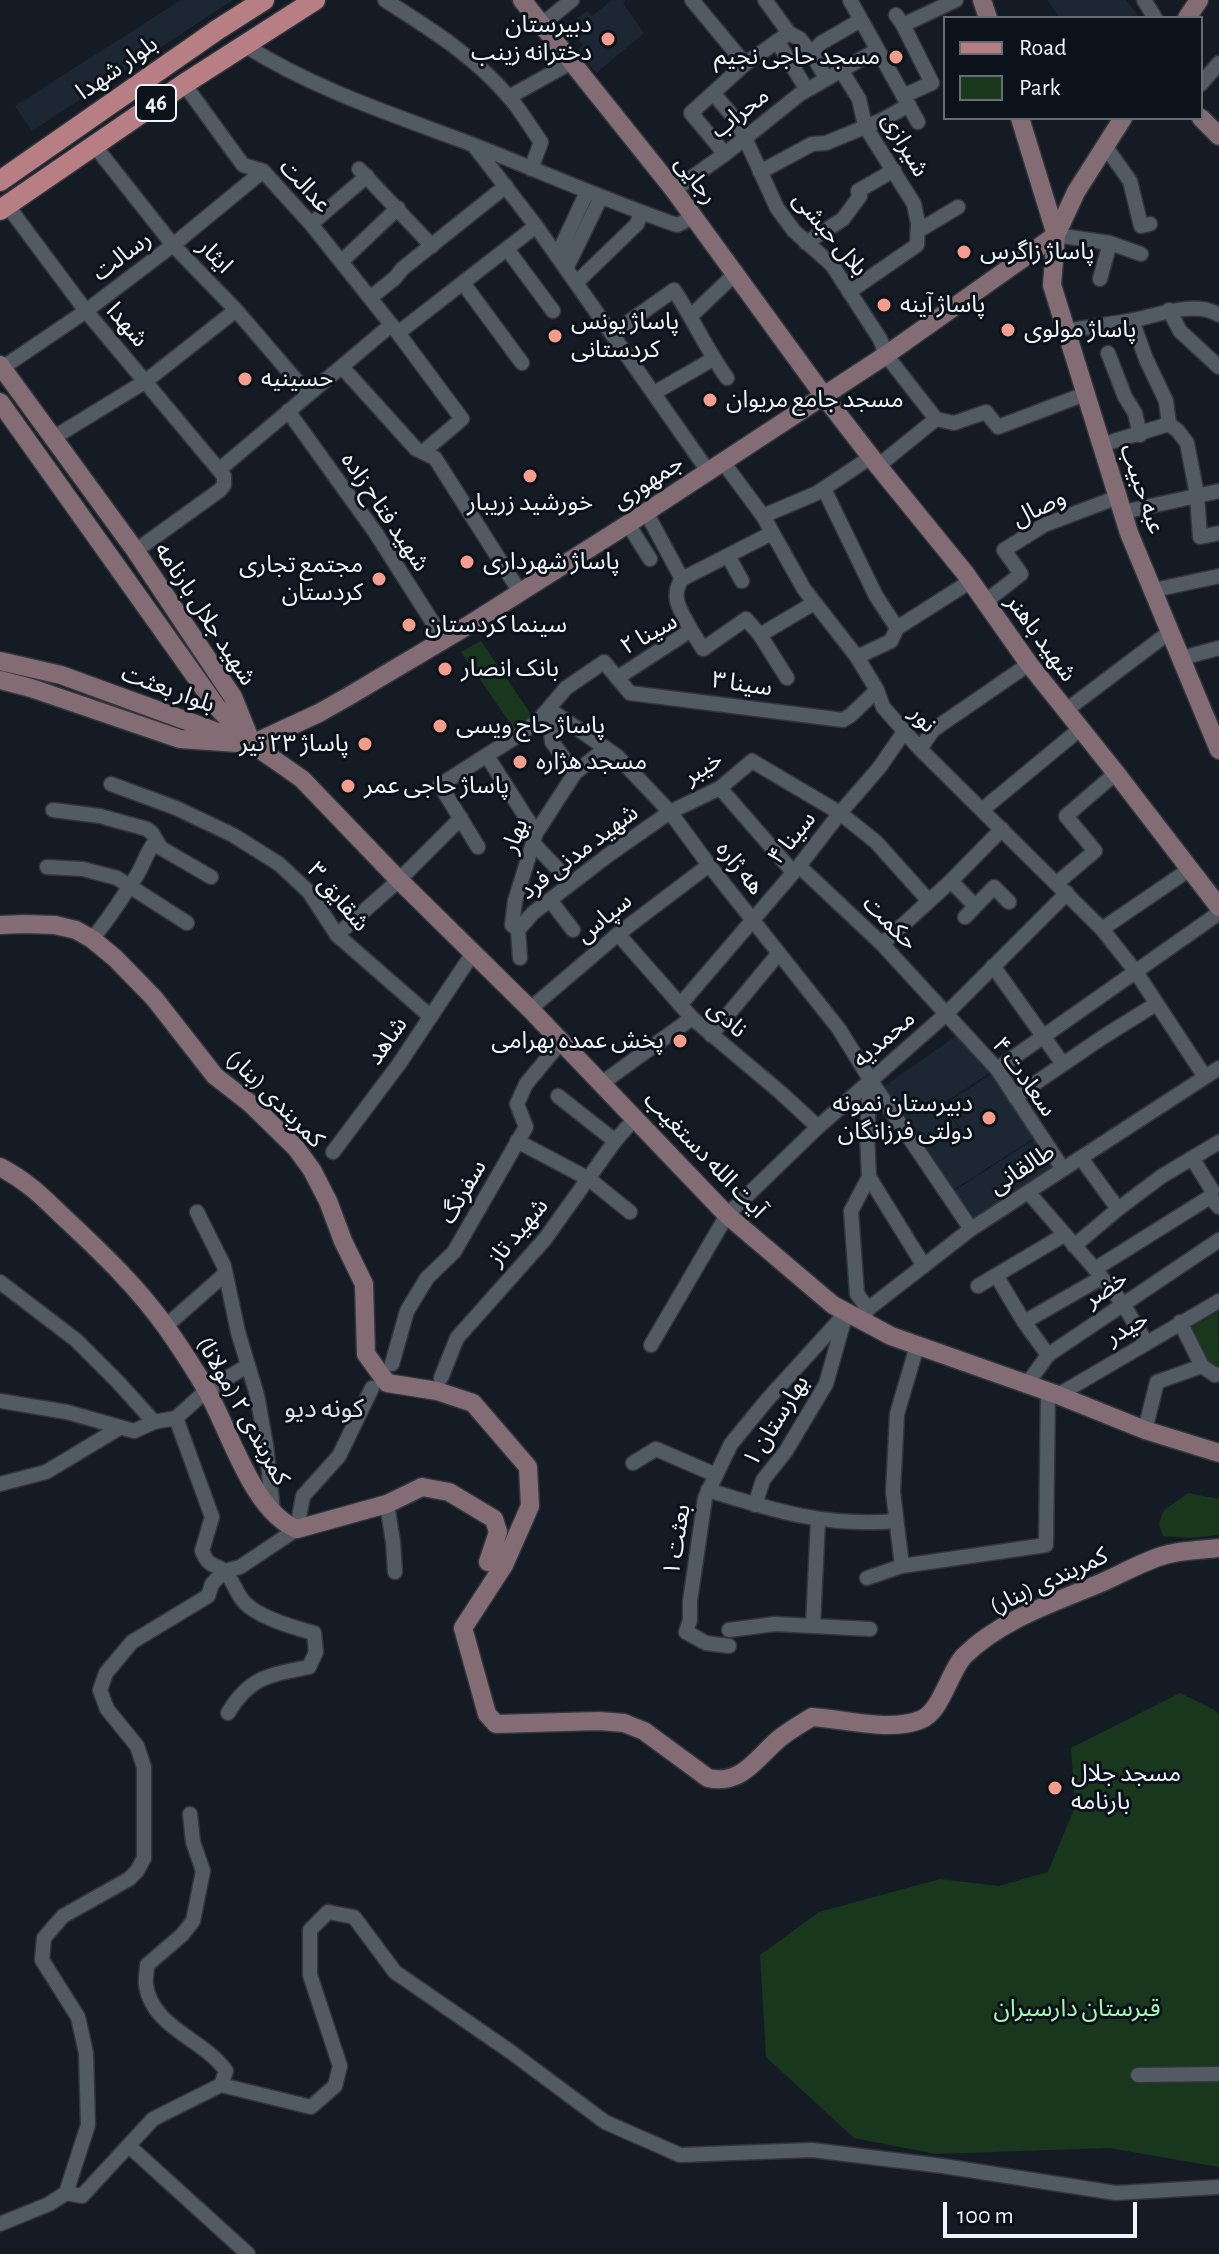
<!DOCTYPE html>
<meta charset="utf-8">
<style>
body{margin:0}
#map{position:relative;width:1219px;height:2254px;overflow:hidden;background:#151b24;font-family:"Alegreya Sans",sans-serif}
canvas{display:block}
.legend{position:absolute;left:943px;top:16px;width:260px;height:104px;box-sizing:border-box;background:#0c121a;border:2px solid #676c74;margin:0;padding:10px 14px;list-style:none;font-size:24px;color:#eff4fa}
.legend li{display:flex;align-items:center;gap:16px;height:40px}
.legend b{width:40px;border:2px solid #676c74}
.scale{position:absolute;left:943px;top:2202px;width:194px;height:36px;box-sizing:border-box;border:4px solid #eff4fa;border-top:0;padding-left:10px;font-size:24px;line-height:28px;white-space:nowrap;color:#eff4fa;-webkit-text-stroke:6px #0c121a;paint-order:stroke}
</style>
<div id="map">
<canvas width="1219" height="2254"></canvas>
<ul class="legend">
<li><b style="height:10px;background:#b77f84"></b>Road</li>
<li><b style="height:22px;background:#18371d"></b>Park</li>
</ul>
<div class="scale">100 m</div>
</div>
<script>
const g = document.querySelector('canvas').getContext('2d');
g.lineJoin = 'round';
function paint(path, color) { g.fillStyle = color; g.fill(path, 'evenodd'); }
function trace(path, color, width, dash) { g.strokeStyle = color; g.lineWidth = width; g.lineCap = dash ? 'butt' : 'round'; g.setLineDash(dash || []); g.stroke(path); }
function write(font, color, halo, rows, align = 'center') {
  g.font = font + ' "Alegreya Sans","Noto Sans Arabic",sans-serif'; g.lineWidth = 6; g.setLineDash([]); g.textBaseline = 'middle'; g.strokeStyle = halo; g.fillStyle = color; for (const [text, x, y, turn = 0] of rows) {
    g.save(); g.translate(x, y); g.rotate((+turn || 0) * Math.PI / 180); g.textAlign = isNaN(turn) ? turn : align; if (halo) g.strokeText(text, 0, 0); g.fillText(text, 0, 0); g.restore();
  }
}
const built = new Path2D(`
 M181 0H233L32 131 15 106Z
 M612 0H626L623 3 644 33 596 73 577 50 583 45 571 30 579 23 576 19 587 11 592 16Z
 M1047 0H1126L1140 18H1060Z
 M963 1031 991 1072 942 1104 963 1133 945 1104 993 1073 1037 1136 950 1192 882 1088Z
 M1038 1137 1057 1165 971 1223 951 1193Z`);
const green = new Path2D(`
 M481 641 535 720 517 733 461 652Z
 M1218 1312 1219 1367 1215 1369 1205 1366 1190 1328Z
 M1188 1493 1219 1499V1535L1189 1538 1163 1536 1159 1524 1163 1511Z
 M1180 1693 1215 1710 1219 1715V2167L1109 2148 936 2154 854 2138 766 2057 760 1955 819 1912 940 1879 999 1886 1048 1872 1075 1807 1071 1748Z`);
const street = new Path2D(`
 M385 0C429 28 474 56 508 96 521 110 530 127 541 142L531 169
 M692 0 745 64
 M765 0 789 33 800 39 812 54 826 78
 M850 0 918 122
 M1144 0 1155 18
 M896 15 903 25 956 0
 M541 25 572 0
 M777 41 807 90
 M246 46C316 90 394 115 471 144 540 171 607 201 677 225L694 217
 M812 54 821 43 861 20
 M841 70 859 99 865 126 914 204 918 223 917 245 849 292
 M184 84 243 165 263 171 311 224 398 333 536 226
 M1201 84 1219 63
 M714 94 735 119 745 138 777 208 794 231 832 265 880 339 886 355 936 419
 M903 96 932 83 903 25
 M509 97 572 62
 M94 145 173 245 236 310 308 394
 M1105 146 1130 181 1141 226 1150 224
 M475 147 536 226 708 471
 M725 154 691 113 745 64 789 33
 M359 169 432 246
 M760 172 812 144 826 143 882 120 909 105
 M674 190 725 154 800 94 877 50
 M7 205 86 311 224 476V485L220 490 145 544
 M311 224 367 176
 M918 231 958 207
 M1056 235 1110 243 1141 254
 M806 243 843 219 860 196 858 191 894 170
 M507 249 553 311
 M557 256 587 192
 M342 261 398 208
 M566 269 601 197
 M1100 279 1110 243
 M463 283 522 363
 M576 283 637 224 641 213
 M370 298 395 278 402 269 506 186
 M1169 310 1180 331 1219 367
 M691 316 736 273
 M1132 320 1146 359 1166 401 1169 424
 M1066 331C1088 327 1111 324 1134 320 1158 315 1196 300 1219 315
 M398 333 462 419 423 452
 M613 333 674 290C693 319 707 350 727 378
 M1108 353 1125 397 1135 413 1140 435
 M342 367 416 449 435 458 520 592
 M2 368 86 311 173 245 263 171
 M654 393 713 359
 M288 411 375 532 444 640
 M936 419 954 423 986 412 998 427 1085 394
 M53 438 146 381 236 310
 M1101 445 1169 424 1178 431 1187 443 1197 495 1200 537 1219 533
 M723 462 763 516 804 589 857 657 877 690 883 707 920 749 1102 929 1136 972 1205 1077
 M878 466 936 419
 M220 469 391 325
 M824 489 876 596 897 628
 M646 512 682 579C669 598 682 612 691 630
 M1123 512 1219 491
 M763 516 817 493 871 457
 M628 524 650 559
 M728 556 742 581
 M682 579 772 533
 M1154 590 1219 576
 M985 602 1021 574 1004 550 1044 525 1118 497
 M760 635 787 678
 M857 657 891 641 897 628 971 581
 M1182 658 1219 648
 M617 678 691 630 703 649 746 619 760 635 814 603
 M549 709 617 756 670 812 709 865 839 1029 873 1084 971 1229
 M549 709 552 742 575 773
 M1065 711 1171 631
 M920 749 933 730 1029 664
 M487 756 536 833
 M111 784 176 808 233 835 279 864 309 892 337 935 431 1017
 M720 788 793 872
 M53 810 100 816 147 829 152 833 161 848 211 877
 M982 810 1080 729
 M533 843 571 883
 M478 847 440 785 517 736 538 721 566 688 604 662 630 693 843 720 851 715 877 690
 M799 866 882 944 997 1069 1063 1169
 M47 867 83 869 117 878 187 923
 M951 881 975 906
 M1057 883 1095 851 1066 816 1116 773
 M550 900 573 930
 M965 917 994 887 1009 902
 M1102 929 1190 869
 M518 930 533 913 607 856 670 812 720 788 752 761 840 813 876 842 929 901
 M618 934 692 1018 780 1092 818 1127
 M337 935 399 880 461 818
 M92 939C109 919 123 897 137 875 144 864 147 850 156 841
 M882 944 951 881 1002 829
 M520 958 518 930 512 925 515 901 536 833 575 773 606 748
 M993 966 1063 1064
 M680 1005 799 866 840 813 879 768 904 732
 M530 1009 618 934 709 865
 M711 1035 779 953
 M997 1069 1219 913
 M602 1083 692 1018
 M558 1096 615 1141
 M1015 1097 1103 1037 1156 1004
 M517 1141 589 1179 630 1212
 M333 1152 399 1064 473 953
 M1081 1158 1118 1209
 M1192 1158 1212 1190 1210 1197 1219 1207
 M869 1177 924 1266
 M1028 1192 1095 1269 1123 1304 1146 1342
 M197 1212 224 1266 238 1332 257 1395 266 1445 273 1511
 M1074 1246 1118 1209 1162 1176 1219 1142
 M1095 1269 1210 1197
 M996 1275 1024 1322 1048 1355
 M0 1282 76 1340 118 1382 154 1422
 M978 1286 1064 1235
 M868 1309 857 1294 851 1211 869 1177 867 1135 870 1079
 M862 1322 868 1309 971 1229 1219 1068
 M1024 1322 1101 1278
 M1180 1322 1202 1366 1215 1375 1219 1374
 M166 1326 225 1274
 M651 1345 727 1215 818 1127 945 1015 1067 893
 M392 1364 407 1311 427 1278 454 1252 526 1127 517 1104 526 1084 561 1042
 M441 1378 457 1338 545 1239 615 1141 635 1118
 M1027 1384 1048 1355 1219 1240
 M1058 1395 1219 1301
 M0 1401 67 1412 134 1431 154 1422 176 1418 207 1390 247 1366
 M176 1418 212 1517 202 1551C210 1569 213 1562 224 1571 233 1579 236 1594 245 1603 259 1617 295 1628 314 1633L316 1652 309 1667C270 1675 250 1676 228 1713
 M1145 1430 1157 1382 1202 1366
 M633 1463 656 1449 716 1475
 M0 1484 46 1472 121 1427
 M708 1490C775 1511 826 1527 896 1521
 M387 1504 393 1542 395 1572
 M755 1505 763 1480 786 1451 826 1384 845 1317
 M902 1566 893 1492 897 1414 917 1346
 M867 1578 902 1566 1046 1545 1048 1391
 M813 1625 818 1520
 M729 1630 775 1624 870 1629
 M729 1646 706 1643 686 1632 690 1620V1601L705 1498 731 1444 767 1400 846 1313
 M1138 2075 1219 2074
 M221 2085 311 2107 335 2086 340 2066 310 1975V1930L328 1912 354 1917 395 1972 511 2052 605 2122 680 2155 812 2150 943 2166 1116 2193 1219 2187
 M129 2146 248 2254
 M66 2193 82 2196 153 2119 221 2085 226 2071C204 2039 152 2028 146 1985 145 1979 147 1971 147 1965L182 1935 193 1921 203 1871 193 1842 190 1814
 M0 2224 49 2204 66 2193 88 2125 86 2053 78 2017 42 1960 44 1938 63 1916 129 1879 137 1871 144 1858V1767L137 1746 107 1709 100 1690 106 1673 132 1642 208 1596 212 1584 224 1571 240 1567 297 1529 303 1496 339 1456 372 1388`);
const secondary = new Path2D(`
 M522 0 674 190 824 396 878 466 965 573 1029 664 1116 773 1219 907
 M982 0 988 18
 M1187 18 1199 0
 M1020 118 1056 235
 M1123 118 1076 192 1056 235 1052 285 1129 533 1219 750
 M1201 118 1219 136
 M0 365 135 550 233 697 248 734
 M0 402 217 707 252 744 302 779 399 880 530 1009 727 1215 833 1305 891 1336 1058 1395 1145 1430 1219 1453
 M0 661 61 675 231 737
 M0 680 31 688 180 739 252 744 319 713 349 696 467 626 628 524 886 355 1056 235
 M0 925 24 924 55 925 76 930 92 939 115 958 154 998 215 1076 251 1104 296 1148 312 1170 328 1201 343 1241 364 1284 366 1354 387 1383 437 1391 473 1403 528 1467 530 1506 504 1565 463 1628 487 1714 496 1724 599 1721 624 1723 644 1731 708 1778C742 1786 757 1757 780 1738 790 1730 801 1724 812 1717 845 1719 889 1732 920 1720 941 1713 949 1672 964 1656 1001 1619 1056 1602 1103 1582 1123 1573 1144 1561 1165 1555 1181 1550 1202 1550 1219 1548
 M0 1167C31 1183 46 1201 71 1224 105 1256 139 1289 166 1327 180 1347 194 1368 206 1389 229 1428 252 1512 297 1529L387 1504 422 1487 449 1492 494 1519 498 1532 488 1562 504 1565`);
const primary = new Path2D(`
 M0 181 217 30 264 0
 M0 210 184 84 315 0`);
const markers = [
 [608,39,8,"#f59d8d"],
 [896,57,8,"#f59d8d"],
 [964,252,8,"#f59d8d"],
 [884,305,8,"#f59d8d"],
 [1008,330,8,"#f59d8d"],
 [555,336,8,"#f59d8d"],
 [245,379,8,"#f59d8d"],
 [710,400,8,"#f59d8d"],
 [530,476,8,"#f59d8d"],
 [467,562,8,"#f59d8d"],
 [379,579,8,"#f59d8d"],
 [409,625,8,"#f59d8d"],
 [445,669,8,"#f59d8d"],
 [440,726,8,"#f59d8d"],
 [365,744,8,"#f59d8d"],
 [520,762,8,"#f59d8d"],
 [348,786,8,"#f59d8d"],
 [680,1041,8,"#f59d8d"],
 [989,1118,8,"#f59d8d"],
 [1055,1788,8,"#f59d8d"]
];
const shields = [
 [156,103,40]
];
const shieldNames = [
 ["46",156,103]
];
const poiNames = [
 ["دبیرستان",592,25,"right"],
 ["دخترانه زینب",592,53,"right"],
 ["مسجد حاجی نجیم",880,57,"right"],
 ["پاساژ زاگرس",980,252],
 ["پاساژ آینه",900,305],
 ["پاساژ یونس",571,322],
 ["کردستانی",571,350],
 ["پاساژ مولوی",1024,330],
 ["حسینیه",261,379],
 ["مسجد جامع مریوان",726,400],
 ["خورشید زریبار",530,503,"center"],
 ["پاساژ شهرداری",483,562],
 ["مجتمع تجاری",363,565,"right"],
 ["کردستان",363,593,"right"],
 ["سینما کردستان",425,625],
 ["بانک انصار",461,669],
 ["پاساژ حاج ویسی",456,726],
 ["پاساژ ۲۳ تیر",349,744,"right"],
 ["مسجد هژاره",536,762],
 ["پاساژ حاجی عمر",364,786],
 ["پخش عمده بهرامی",664,1041,"right"],
 ["دبیرستان نمونه",973,1104,"right"],
 ["دولتی فرزانگان",973,1132,"right"],
 ["مسجد جلال",1071,1774],
 ["بارنامه",1071,1802]
];
const streetNames = [
 ["بلوار شهدا",117,68,-35],
 ["محراب",740,113,-38],
 ["شیرازی",905,145,60],
 ["رجایی",696,180,53],
 ["عدالت",305,186,47],
 ["بلال حبشی",830,234,50],
 ["رسالت",122,256,-37],
 ["ایثار",215,256,46],
 ["شهدا",127,325,49],
 ["جمهوری",648,482,-33],
 ["عبه حبیب",1142,489,71],
 ["وصال",1039,508,-26],
 ["شهید فتاح زاده",385,512,56],
 ["شهید جلال بارنامه",205,614,57],
 ["سینا ۲",649,634,-29],
 ["شهید باهنر",1041,638,54],
 ["سینا ۳",742,684,8],
 ["بلوار بعثت",168,689,20],
 ["نور",923,719,48],
 ["خیبر",703,768,-32],
 ["بهار",515,836,-69],
 ["سینا ۴",792,838,-51],
 ["شهید مدنی فرد",579,852,-37],
 ["هه ژاره",740,868,51],
 ["شقایق ۳",338,897,50],
 ["سپاس",604,918,-39],
 ["حکمت",890,923,45],
 ["نادی",727,1019,42],
 ["محمدیه",884,1039,-41],
 ["شاهد",387,1041,-55],
 ["سعادت ۴",1024,1077,54],
 ["کمربندی (بنار)",275,1099,45],
 ["آیت الله دستغیب",705,1155,46],
 ["طالقانی",1022,1169,-33],
 ["سفرنگ",463,1192,-60],
 ["شهید تاز",518,1232,-50],
 ["خضر",1106,1289,-34],
 ["حیدر",1127,1328,-30],
 ["کمربندی ۲ (مولانا)",243,1411,61],
 ["بهارستان ۱",776,1421,-58],
 ["بعثت ۱",677,1540,-81],
 ["کمربندی (بنار)",1049,1581,-25]
];
const parkNames = [
 ["قبرستان دارسیران",1077,2009]
];
const neighbourhoodNames = [
 ["کونه دیو",324,1409]
];
paint(built, '#1d2734');
paint(green, '#18371d');
trace(street, '#32363c', 17);
trace(secondary, '#32363c', 21);
trace(primary, '#32363c', 23);
trace(street, '#525a64', 14);
trace(secondary, '#846c74', 18);
trace(primary, '#b77f84', 20);
for (const [x, y, r, color] of markers) { const dot = new Path2D(); dot.arc(x, y, r, 0, 2 * Math.PI); g.fillStyle = color; g.fill(dot); trace(dot, '#0c121a', 3); }
for (const [x, y, w] of shields) { const box = new Path2D(); box.roundRect(x - w / 2, y - 18, w, 36, 6); g.fillStyle = '#0c121a'; g.fill(box); trace(box, '#eff4fa', 2); }
write('bold 22px', '#eff4fa', null, shieldNames);
write('24px', '#eff4fa', '#0c121a', poiNames, 'left');
write('24px', '#eff4fa', '#0c121a', streetNames);
write('24px', '#a6f9b1', '#0c121a', parkNames);
write('26px', '#dae3f0', '#0c121a', neighbourhoodNames);
</script>
